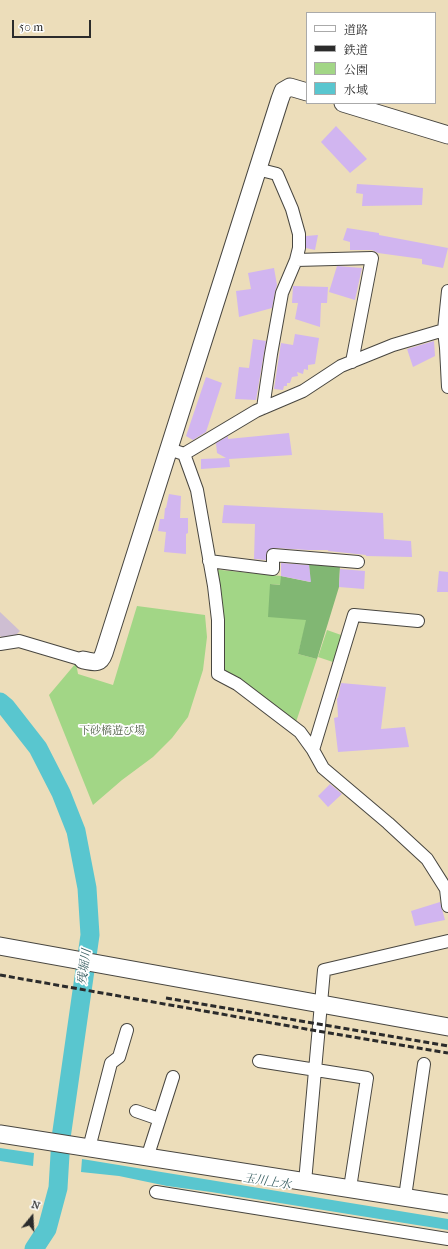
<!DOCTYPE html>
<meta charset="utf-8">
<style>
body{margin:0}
#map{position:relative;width:448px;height:1249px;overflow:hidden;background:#ecddba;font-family:"IM FELL French Canon","Noto Serif JP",serif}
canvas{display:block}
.legend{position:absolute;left:306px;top:12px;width:130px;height:92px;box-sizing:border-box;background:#fff;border:1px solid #aaa;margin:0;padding:5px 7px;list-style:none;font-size:12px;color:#2b2b2b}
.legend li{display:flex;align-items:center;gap:8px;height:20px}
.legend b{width:20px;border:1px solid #aaa}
.north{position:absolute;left:12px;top:1197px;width:40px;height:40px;-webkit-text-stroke:3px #fff;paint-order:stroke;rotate:18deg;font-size:11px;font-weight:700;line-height:16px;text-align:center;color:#2b2b2b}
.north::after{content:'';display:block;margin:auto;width:14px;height:18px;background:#2b2b2b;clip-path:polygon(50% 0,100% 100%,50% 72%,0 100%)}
.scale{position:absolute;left:12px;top:20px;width:79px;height:18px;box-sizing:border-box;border:2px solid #2b2b2b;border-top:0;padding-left:5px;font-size:12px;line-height:14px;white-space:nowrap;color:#2b2b2b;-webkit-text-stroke:3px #fff;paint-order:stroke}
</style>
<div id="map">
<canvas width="448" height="1249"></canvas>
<ul class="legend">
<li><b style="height:5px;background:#fff"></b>道路</li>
<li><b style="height:5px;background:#2b2b2b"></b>鉄道</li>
<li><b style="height:11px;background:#a2d686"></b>公園</li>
<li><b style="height:11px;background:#59c6cf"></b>水域</li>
</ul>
<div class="north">N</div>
<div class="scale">50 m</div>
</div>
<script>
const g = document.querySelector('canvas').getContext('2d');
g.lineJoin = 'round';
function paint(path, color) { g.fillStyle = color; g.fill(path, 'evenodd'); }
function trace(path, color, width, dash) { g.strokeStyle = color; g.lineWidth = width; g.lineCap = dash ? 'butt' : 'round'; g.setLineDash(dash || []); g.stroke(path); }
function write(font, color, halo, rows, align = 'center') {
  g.font = font + ' "IM FELL French Canon","Noto Serif JP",serif'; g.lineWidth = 3.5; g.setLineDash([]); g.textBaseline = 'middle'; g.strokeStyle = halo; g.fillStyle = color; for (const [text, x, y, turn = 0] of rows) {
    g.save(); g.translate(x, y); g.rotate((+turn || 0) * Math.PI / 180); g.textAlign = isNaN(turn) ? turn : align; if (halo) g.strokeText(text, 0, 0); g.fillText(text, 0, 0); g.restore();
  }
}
const industrial = new Path2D(`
 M0 612 20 631 14 637 3 638 0 636Z`);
const green = new Path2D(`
 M211 569 281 576V585L270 584 307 620 298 654 317 659 295 725 221 674Z
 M137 606 205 615 207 637 203 670 188 717 172 738 153 757 122 780 93 805 49 695 76 663 78 674 113 685Z
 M327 630 344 636 336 663 318 657Z`);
const forest = new Path2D(`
 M309 564 340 566 339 587 317 659 298 654 306 620 268 617 270 584 280 585 281 576 310 582Z`);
const water = new Path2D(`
 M0 1148 34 1153 33 1166 0 1161Z
 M82 1159 448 1219V1230L211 1192 167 1186 119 1176 81 1172Z`);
const river = new Path2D(`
 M0 702 6 707 38 748 61 793 76 831 87 888 90 935 61 1138 58 1188 47 1229 34 1249`);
const building = new Path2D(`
 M336 126 367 159 350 173 321 142Z
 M357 184 423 188 422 205 362 206 363 194 356 193Z
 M347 228 379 233V235L448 248 443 268 422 264V259L378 253 372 250H350V242L343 240Z
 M318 235 315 250 306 248V236Z
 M337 266 362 268 355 300 329 292Z
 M274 268 277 285 275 292 272 308 239 317 236 291 251 289 248 273Z
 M293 286 328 287 327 303H321L320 327 295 319 298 303H292Z
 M295 334 319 338 315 364 308 365V370L304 369 303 374 297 372 298 376 292 377 290 383H287V386H284L283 390 274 389 281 343 293 345Z
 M253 339 266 341 256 400 235 399 239 367 249 368Z
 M434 341 435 356 413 367 407 349Z
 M206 377 222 383 206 432 193 440 186 436Z
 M289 433 292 455 229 459 230 467 201 469V459L226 458 217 453 216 443 228 436V439Z
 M169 494 181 496 180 518H188V533L186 534V554L164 552 166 532 158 531 160 519H164L165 508H166Z
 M224 505 383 513 384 539 411 541 412 557 366 556V555L328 551V550H308L274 548 267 551 266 560 254 559 255 524 222 523Z
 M281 563 309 565 311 582 281 576Z
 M340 569 365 571 364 589 339 587Z
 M439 571 448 572V592H437Z
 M341 683 386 687 381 729 405 727 409 747 338 752 334 718 338 717 337 698H338Z
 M330 784 342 794 328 807 318 796Z
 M440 902 445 920 415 926 411 911Z`);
const street = new Path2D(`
 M257 169 277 174 292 209 299 234V248L296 260 282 293 271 354 263 408
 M296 260 372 258 352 362
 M448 291 444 330 446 348 448 387
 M169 449 184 454 197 490 214 586 218 620V674L237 684 300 732 313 750 323 768 388 823 427 859 446 889 448 906
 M184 454 256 411 303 391 341 366 393 345 444 330
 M209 561 273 569V555L358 562
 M0 644 19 641 83 660
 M313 750 354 615 418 621
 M259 1061 367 1078 350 1188
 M136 1111 159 1119
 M89 1148 111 1063 119 1057 127 1030
 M147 1158 173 1077
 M305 1182 324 970 448 941
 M156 1192 448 1239
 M405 1197 424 1064`);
const secondary = new Path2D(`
 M343 103 448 135
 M83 660C94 662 100 665 104 653L280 99 283 91 290 87 307 92
 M0 946 448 1027
 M0 1134 448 1204`);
const rail = new Path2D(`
 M0 975 312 1030 448 1053
 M166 998 448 1046`);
const parkNames = [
 ["下砂橋遊び場",112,731]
];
const waterNames = [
 ["残堀川",85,967,-82],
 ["玉川上水",267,1182,9]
];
paint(industrial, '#cebed2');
paint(green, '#a2d686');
paint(forest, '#81b773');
paint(water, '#59c6cf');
trace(river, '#59c6cf', 19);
paint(building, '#d1b5f0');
trace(street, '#484640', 14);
trace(secondary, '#484640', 19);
trace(street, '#fff', 12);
trace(secondary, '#fff', 17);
trace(rail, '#2b2b2b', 3, [6, 3]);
write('11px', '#4f5e46', '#fff', parkNames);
write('italic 12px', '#3b6164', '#fff', waterNames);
</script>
